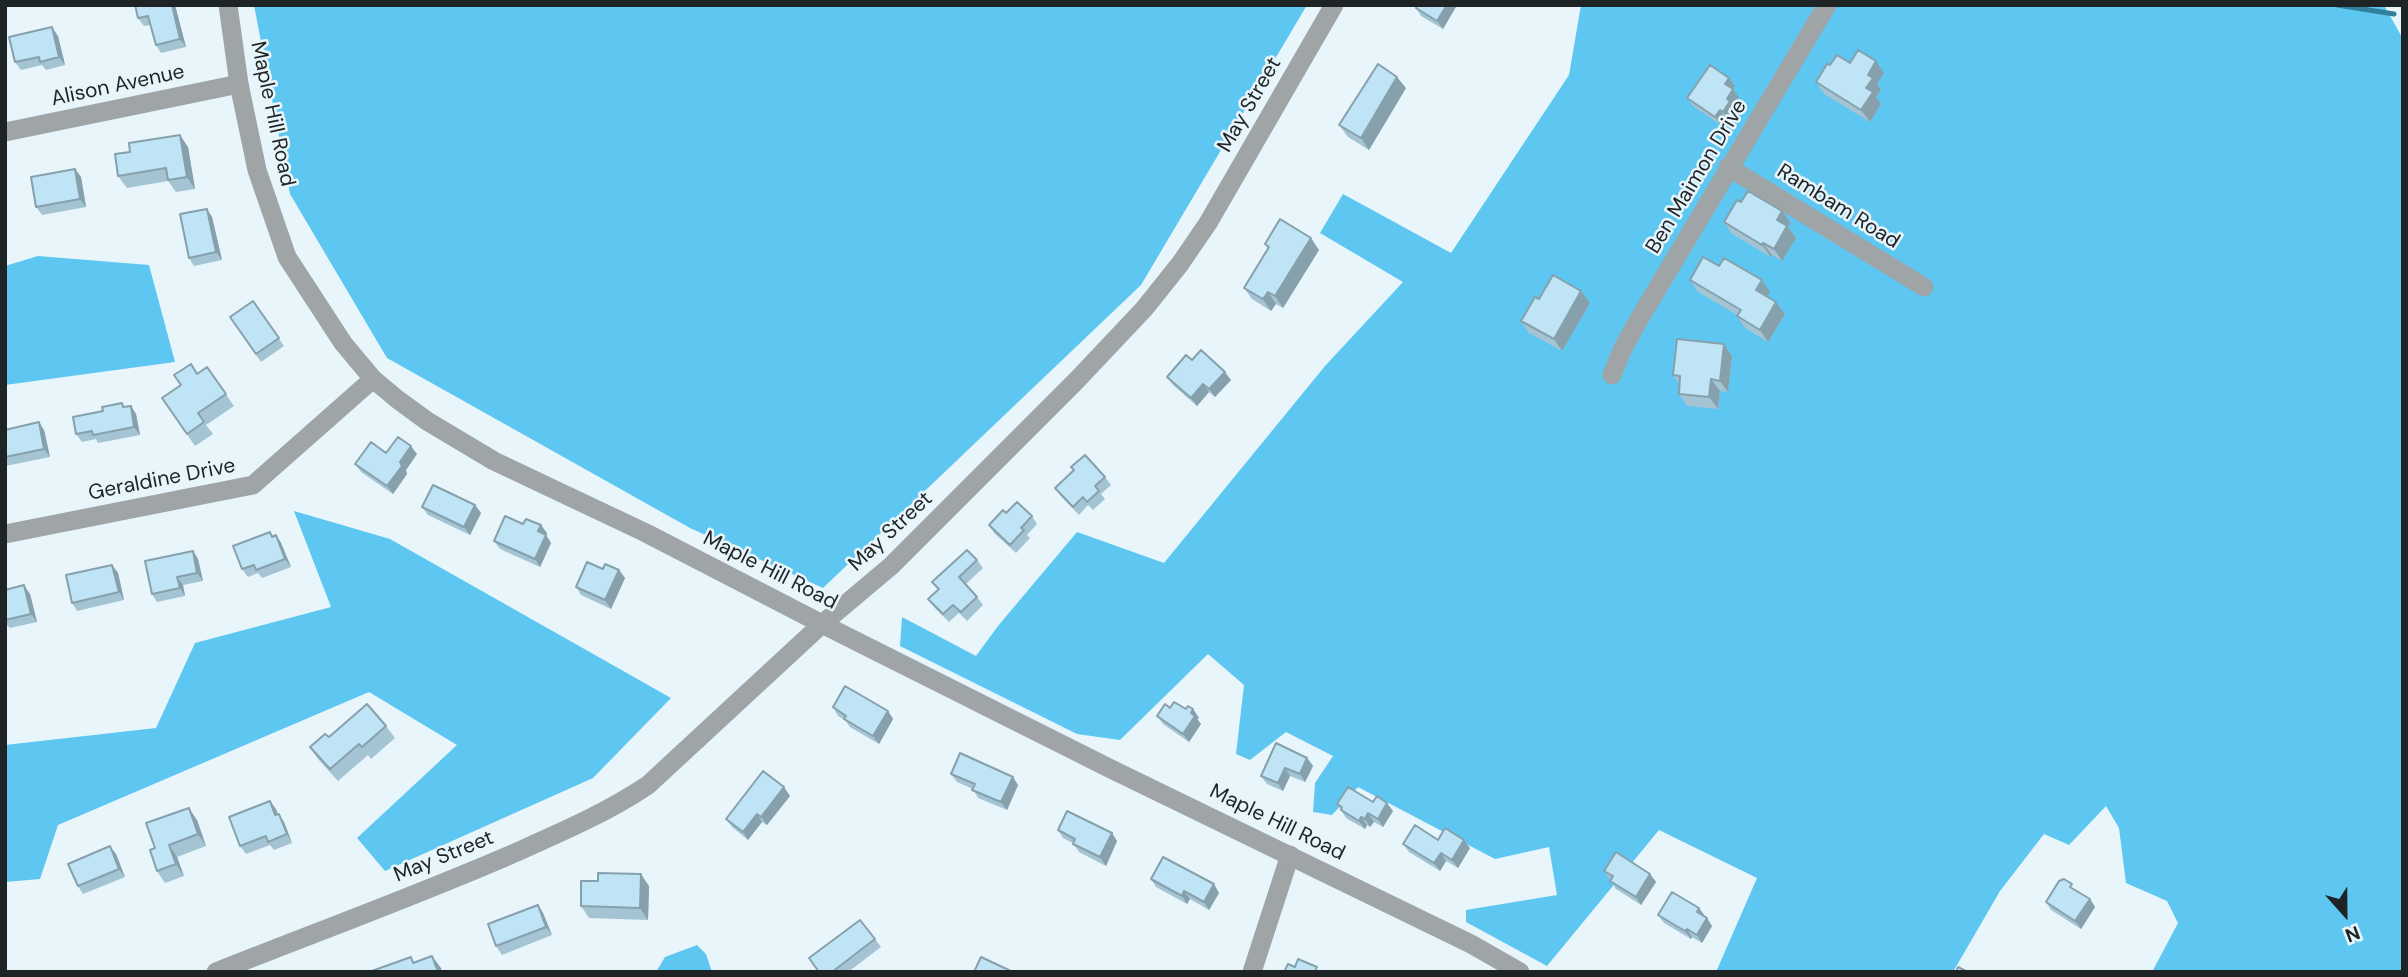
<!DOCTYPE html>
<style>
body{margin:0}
#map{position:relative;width:2408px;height:977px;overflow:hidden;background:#e8f5fb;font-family:"DM Sans",sans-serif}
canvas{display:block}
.frame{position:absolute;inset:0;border:7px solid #1e2325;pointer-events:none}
.north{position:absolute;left:2310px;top:879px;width:70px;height:70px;-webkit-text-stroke:5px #e8f5fb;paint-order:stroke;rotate:159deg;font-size:19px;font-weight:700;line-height:28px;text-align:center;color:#1e2325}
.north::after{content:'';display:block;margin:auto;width:24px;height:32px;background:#1e2325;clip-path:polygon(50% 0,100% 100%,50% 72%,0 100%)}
</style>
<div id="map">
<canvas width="2408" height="977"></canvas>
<div class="frame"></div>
<div class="north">N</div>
</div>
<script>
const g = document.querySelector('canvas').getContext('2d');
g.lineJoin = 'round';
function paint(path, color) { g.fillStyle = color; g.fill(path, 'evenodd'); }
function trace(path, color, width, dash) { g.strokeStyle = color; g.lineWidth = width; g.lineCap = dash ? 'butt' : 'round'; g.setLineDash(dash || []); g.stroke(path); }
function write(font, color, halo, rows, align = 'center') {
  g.font = font + ' "DM Sans",sans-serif'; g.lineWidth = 5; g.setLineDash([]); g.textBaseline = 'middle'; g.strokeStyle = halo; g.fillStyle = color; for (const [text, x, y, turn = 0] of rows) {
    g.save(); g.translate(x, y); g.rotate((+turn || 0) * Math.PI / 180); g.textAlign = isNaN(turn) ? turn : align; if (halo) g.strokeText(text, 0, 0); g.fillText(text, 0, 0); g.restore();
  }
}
const forest = new Path2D(`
 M254 5H1307L1141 285 823 588 690 528 387 358 290 194Z
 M1581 5H2384L2403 39V972H2152L2178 923 2167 901 2126 883 2119 828 2106 806 2069 845 2044 834 2000 891 1953 972H1716L1757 878 1659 830 1547 966 1466 922V910L1557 895 1549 847 1495 859 1358 787 1332 815 1313 812 1315 783 1333 756 1286 732 1250 760 1236 754 1244 685 1208 654 1120 740 1077 734 900 646 902 617 976 656 998 626 1077 532 1164 563 1325 366 1403 282 1320 233 1343 194 1451 253 1569 75Z
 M38 256 149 265 175 362 5 385V266Z
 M294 511 390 539 671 698 593 778 385 871 357 838 457 745 369 692 58 825 40 879 5 882V745L156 728 195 643 331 607Z
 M697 945 706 954 712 972H656L665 957Z`);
const stream = new Path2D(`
 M2337 5 2394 14`);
const minor = new Path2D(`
 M5 132 239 84
 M1728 167 1924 287
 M1612 375 1624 346 1641 316 1827 5
 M5 534 253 485 373 379
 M1252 972 1290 855`);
const tertiary = new Path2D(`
 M228 5 239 84 257 170 287 257 343 343 373 379 397 399 427 421 494 461 646 533 822 624 1111 769 1471 944 1520 972
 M216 972C314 933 413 897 510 855 557 834 605 814 648 785L822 624 891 566 1076 381 1144 309 1180 264 1208 223 1334 5`);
const wall = new Path2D(`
 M175 5 186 47 161 53 156 45 150 25 144 26 138 18Z
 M1457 5 1443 29 1421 16 1416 8Z
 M58 36 65 65 46 70 42 65 21 70 15 62Z
 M1850 63 1884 73 1877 84 1881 90 1876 97 1881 104 1870 122 1824 94 1816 82 1830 65Z
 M1735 86 1732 89 1739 98 1733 106 1736 109 1729 120 1725 118 1721 125 1693 106 1687 98Z
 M1406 88 1369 150 1348 137 1339 125Z
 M188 147 195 189 176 192 168 181 127 188 118 176Z
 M75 169 81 177 86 207 42 215 36 207Z
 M1741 202 1782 211 1791 223 1788 227 1796 238 1782 261 1772 255 1771 257 1732 234 1724 222Z
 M212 217 222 260 194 266 189 258Z
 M1265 244 1319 250 1283 308 1276 304 1271 311 1252 299 1244 288 1268 249Z
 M1719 266 1770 292 1767 297 1785 314 1768 342 1745 328 1737 316V315L1698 292 1690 280Z
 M1581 291 1590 303 1562 351 1529 333 1521 321 1539 299Z
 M253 301 284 346 261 362 230 317Z
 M1724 344 1732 356 1728 392 1720 391 1718 409 1687 406 1679 394 1680 384 1673 375Z
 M1192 360 1231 380 1215 397 1209 392 1197 406 1173 385 1167 377Z
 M207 367 234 406 206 425 213 434 195 446 162 398Z
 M131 406 136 414 140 435 98 443 96 439 82 442 76 434 125 407Z
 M5 430H44L50 457 5 466Z
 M386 453 417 454 406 470 407 474 393 494 361 472 355 464Z
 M1071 467 1105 477 1111 485 1101 494 1105 499 1093 510 1088 505 1079 515 1061 496 1055 488 1074 471Z
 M475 505 481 513 470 535 428 515 422 507Z
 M1006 513 1032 516 1037 524 1027 535 1030 538 1016 553 994 533 989 525Z
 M523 524 547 533 546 535 551 543 540 567 500 549 494 541Z
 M276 535 281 543 291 567 262 578 258 573 248 577 242 569 273 536Z
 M193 551 198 559 203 581 183 585 185 596 157 602 152 594Z
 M977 560 983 568 966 584 977 597 983 605 967 621 959 613 949 622 934 607 928 599 938 590 932 582Z
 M112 565 118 573 124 600 77 611 72 603Z
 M603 569 619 570 625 578 611 609 581 595 576 587Z
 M5 590 30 594 37 622 10 628 5 623Z
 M833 707 888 711 893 719 879 744 850 727 845 720 838 716Z
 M1170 708 1193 709 1199 718 1197 719 1201 724 1189 742 1163 724 1157 716Z
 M386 726 395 738 371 759 368 755 338 781 318 759 310 747 329 737Z
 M1307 758 1313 766 1305 782 1290 776 1283 791 1267 784 1261 776Z
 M951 774 1018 785 1007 810 978 798 973 789 957 782Z
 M790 796 767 825 762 822 748 840 732 827 726 819Z
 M1373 802 1393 811 1383 827 1374 822 1370 827 1367 825 1365 829 1346 818 1337 804Z
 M276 809 277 814 284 822 292 843 274 850 270 845 246 854 240 846Z
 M197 820 206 846 177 857 184 876 165 883 157 871 155 848Z
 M1058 830 1117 841 1106 866 1079 852 1073 843 1063 838Z
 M1438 840 1470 848 1458 868 1446 861 1440 871 1409 852 1403 844Z
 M116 854 125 877 83 894 78 886Z
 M1604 871 1650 874 1656 882 1641 905 1616 889Z
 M1151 879 1219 893 1209 910 1190 899 1187 904 1156 887Z
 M649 886 648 920 589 918 581 906Z
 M2077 891 2090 899 2095 907 2081 929 2051 910 2046 902Z
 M538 905 543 913 552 935 502 955 496 946Z
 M1658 915 1705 916 1712 926 1702 943 1692 937 1691 939 1664 923Z
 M875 939 881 947 848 972H819Z`);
const shadedWall = new Path2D(`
 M172 5H175L186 47 180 39Z
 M1447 5H1457L1443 29 1437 21Z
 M52 27 58 36 65 65 59 57Z
 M1876 61 1884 73 1877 84 1881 90 1876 97 1881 104 1870 122 1861 110 1866 88 1868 75Z
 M1397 77 1406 88 1369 150 1361 138Z
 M1729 78 1735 86 1730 92 1725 84Z
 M1733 89 1739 98 1733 106 1736 109 1729 120 1723 112 1727 99Z
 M1720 110 1725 118 1721 125 1715 117Z
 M180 135 188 147 195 189 187 177Z
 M75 169 81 177 86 207 80 199Z
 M207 209 212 217 222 260 216 252Z
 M1782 211 1791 223 1788 227 1796 238 1782 261 1774 249 1777 220Z
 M1311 238 1319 250 1283 308 1275 296Z
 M1763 243 1772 255 1771 257 1762 245Z
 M1762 280 1770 292 1764 302 1756 290Z
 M1581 291 1590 303 1562 351 1554 339Z
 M1268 292 1276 304 1271 311 1263 299Z
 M1776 302 1785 314 1768 342 1760 330Z
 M1724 344 1732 356 1728 392 1720 381Z
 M1225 372 1231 380 1215 397 1209 389Z
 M1711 379 1720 391 1718 409 1709 397Z
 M1203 384 1209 392 1197 406 1191 398Z
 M131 406 136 414 140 435 134 427Z
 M39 422 44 430 50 457 44 449Z
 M411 446 417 454 406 470 407 474 393 494 387 486 400 462Z
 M475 505 481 513 470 535 464 527Z
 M541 525 547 533 546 535 551 543 540 567 535 559 538 531Z
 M276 535 281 543 291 567 285 559Z
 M193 551 198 559 203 581 197 573Z
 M112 565 118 573 124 600 119 592Z
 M619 570 625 578 611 609 605 600Z
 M177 577 183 585 185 596 180 588Z
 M24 585 30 594 37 622 31 614Z
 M1193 709 1199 718 1197 719 1201 724 1189 742 1183 734 1191 713Z
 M888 711 893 719 879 744 873 736Z
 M1307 758 1313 766 1305 782 1300 774Z
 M1285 768 1290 776 1283 791 1278 783Z
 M1013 777 1018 785 1007 810 1001 802Z
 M784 787 790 796 767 825 761 817Z
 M270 801 276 809 281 823 275 815Z
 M1387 803 1393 811 1383 827 1378 819Z
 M189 808 197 820 206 846 198 834Z
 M1368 813 1374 822 1370 827 1365 819Z
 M279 814 284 822 292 843 287 834Z
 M757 814 762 822 748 840 743 832Z
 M1361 817 1367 825 1365 829 1359 821Z
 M1112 833 1117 841 1106 866 1100 857Z
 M1464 840 1470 848 1458 868 1452 860Z
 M169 845 177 857 184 876 176 864Z
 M110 846 116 854 125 877 119 869Z
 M1441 853 1446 861 1440 871 1434 863Z
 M641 874 649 886 648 920 640 908Z
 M1650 874 1656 882 1641 905 1636 897Z
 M1214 884 1219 893 1209 910 1204 902Z
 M1184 891 1190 899 1187 904 1182 896Z
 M2090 899 2095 907 2081 929 2075 921Z
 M538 905 543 913 552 935 546 927Z
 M1699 908 1705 916 1702 920 1697 912Z
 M1707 918 1712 926 1702 943 1697 935Z
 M1687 929 1692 937 1691 939 1685 931Z
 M432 956 441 968 442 972H438Z`);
const building = new Path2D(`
 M135 5H172L180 39 156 45 148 16 138 18Z
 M1417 5H1447L1437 21 1416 8Z
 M52 27 59 57 40 62 39 57 15 62 9 37Z
 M1858 50 1876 61 1868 75 1873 78 1866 88 1873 92 1861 110 1816 82 1827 64 1830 65 1837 55 1850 63Z
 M1378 64 1397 77 1361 138 1339 125Z
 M1710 65 1729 78 1725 84 1733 89 1727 99 1730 101 1723 112 1720 110 1715 117 1687 98Z
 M180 135 187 177 168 180 166 168 118 176 115 154 130 152 129 143Z
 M75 169 80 199 36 207 31 177Z
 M1748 191 1782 211 1777 220 1787 226 1774 249 1763 243 1762 245 1724 222 1737 200 1741 202Z
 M207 209 216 252 189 258 180 214Z
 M1280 219 1311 238 1275 296 1268 292 1263 299 1244 288 1269 247 1265 244Z
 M1703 257 1719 266 1724 258 1762 280 1756 290 1776 302 1760 330 1737 316 1741 310 1690 280Z
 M1553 275 1581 291 1554 339 1521 321 1535 297 1539 299Z
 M253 301 279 338 256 354 230 317Z
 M1677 339 1724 344 1720 381 1711 379 1709 397 1679 394 1680 376 1673 375Z
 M1201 350 1225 372 1209 389 1203 384 1191 398 1167 377 1186 355 1192 360Z
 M191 364 197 374 207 367 226 394 198 413 204 422 187 434 162 398 181 385 174 375Z
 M122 403 123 407 131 406 134 427 93 435 92 431 76 434 73 417 103 411 102 407Z
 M39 422 44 449 5 457V430Z
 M398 437 411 446 400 462 402 466 387 486 355 464 371 442 386 453Z
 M1085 455 1105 477 1095 486 1099 491 1087 502 1083 497 1073 507 1055 488 1074 470 1071 467Z
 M433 485 475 505 464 527 422 507Z
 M1017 502 1032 516 1021 528 1024 530 1010 545 989 525 1003 510 1006 513Z
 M505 516 523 524 526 519 541 525 538 531 546 535 535 559 494 541Z
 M270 532 272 537 276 535 285 559 256 570 254 565 242 569 233 546Z
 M967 550 977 560 959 577 977 597 961 612 953 605 943 614 928 599 939 589 932 582Z
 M193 551 197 573 177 577 180 588 152 594 145 561Z
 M587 562 603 569 605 564 619 570 605 600 576 587Z
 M112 565 119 592 72 603 66 575Z
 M24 585 31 614 5 620V590Z
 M845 686 888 711 873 736 844 719 846 716 833 707Z
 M1174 702 1186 709 1188 706 1193 709 1191 713 1195 716 1183 734 1157 716 1165 704 1170 708Z
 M367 704 386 726 362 747 359 744 330 769 310 747 325 734 329 737Z
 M1276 743 1307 758 1300 774 1285 768 1278 783 1261 776Z
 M960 753 1013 777 1001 802 972 790 975 784 951 774Z
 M763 771 784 787 761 817 757 814 743 832 726 819Z
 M1348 787 1373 802 1377 796 1387 803 1378 819 1368 813 1365 819 1361 817 1359 821 1341 810 1342 807 1337 804Z
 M270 801 275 815 279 814 287 834 268 842 266 836 240 846 229 817Z
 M189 808 198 834 169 845 176 864 157 871 150 850 155 848 146 823Z
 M1067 811 1112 833 1100 857 1073 844 1075 839 1058 830Z
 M1415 825 1438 840 1445 828 1464 840 1452 860 1441 853 1434 863 1403 844Z
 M110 846 119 869 78 886 68 864Z
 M1616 852 1650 874 1636 897 1610 881 1613 876 1604 871Z
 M1163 857 1214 884 1204 902 1184 891 1182 896 1151 879Z
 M598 873 641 874 640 908 581 906V881H598Z
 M2064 879 2072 884 2070 887 2090 899 2075 921 2046 902 2059 881Z
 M1672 892 1699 908 1697 912 1707 918 1697 935 1687 929 1685 931 1658 915Z
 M538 905 546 927 496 946 488 924Z
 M860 920 875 939 832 972H819L809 958Z
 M432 956 438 972H369L411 957 413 963Z
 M981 957 1013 972H974Z
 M1298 959 1317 967 1315 972H1284L1288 964 1295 967Z
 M1958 967 1968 972H1956Z`);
const streetNames = [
 ["Alison Avenue",118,86,-12],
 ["May Street",1250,105,-60],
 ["Maple Hill Road",272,114,78],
 ["Ben Maimon Drive",1697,177,-59],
 ["Rambam Road",1838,207,32],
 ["Geraldine Drive",162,480,-11],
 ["May Street",891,532,-43],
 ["Maple Hill Road",770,571,27],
 ["Maple Hill Road",1277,823,26],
 ["May Street",444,857,-22]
];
paint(forest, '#5dc7f1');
trace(stream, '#30809d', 5);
trace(minor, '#9fa5a7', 19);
trace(tertiary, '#9fa5a7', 19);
paint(wall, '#a4c4d3');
paint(shadedWall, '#86a0ac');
paint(building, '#bfe4f5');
trace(building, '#86a0ac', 2);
write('21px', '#1e2325', '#e8f5fb', streetNames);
</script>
